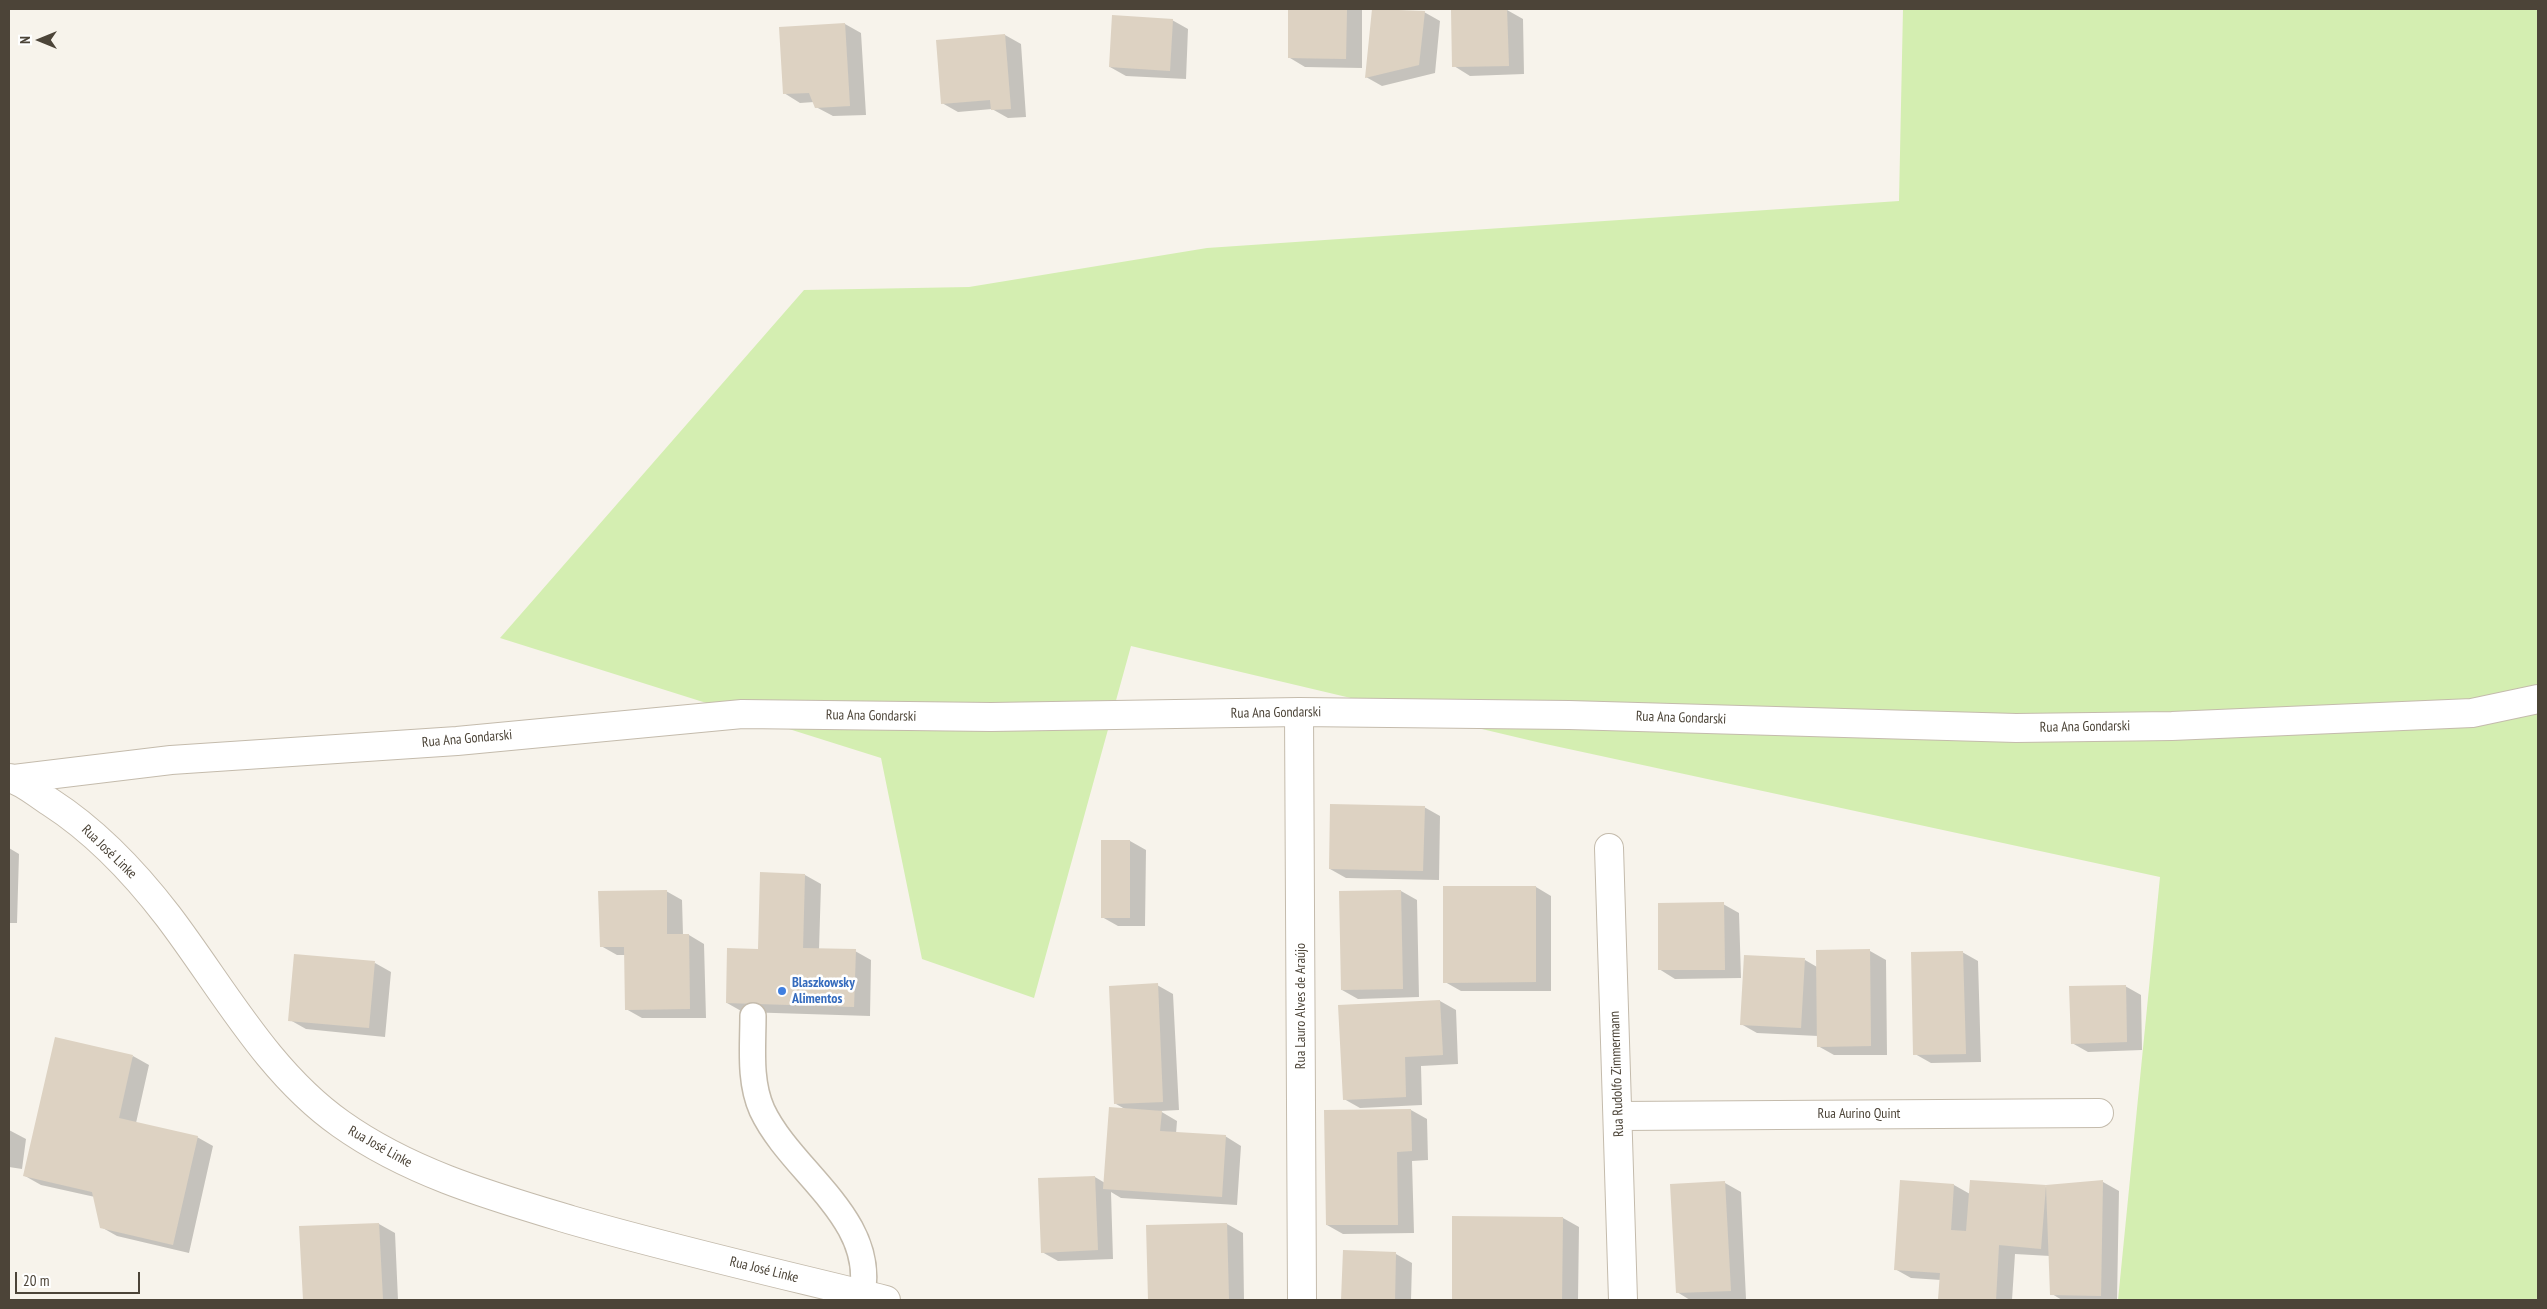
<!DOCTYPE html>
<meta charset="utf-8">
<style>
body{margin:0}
#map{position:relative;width:2547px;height:1309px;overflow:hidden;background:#f7f3eb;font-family:"PT Sans Narrow",sans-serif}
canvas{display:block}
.frame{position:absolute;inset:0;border:10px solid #4c4438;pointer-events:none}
.north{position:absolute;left:15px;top:15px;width:50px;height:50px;-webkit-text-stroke:4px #fff;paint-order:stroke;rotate:270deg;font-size:14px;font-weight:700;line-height:20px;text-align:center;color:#4c4438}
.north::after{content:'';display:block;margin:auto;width:18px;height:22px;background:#4c4438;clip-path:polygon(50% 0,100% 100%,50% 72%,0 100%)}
.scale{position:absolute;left:15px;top:1272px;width:125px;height:22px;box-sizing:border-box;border:2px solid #4c4438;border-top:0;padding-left:6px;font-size:15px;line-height:18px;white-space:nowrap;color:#4c4438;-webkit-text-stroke:4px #fff;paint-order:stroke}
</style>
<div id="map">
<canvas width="2547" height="1309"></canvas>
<div class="frame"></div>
<div class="north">N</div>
<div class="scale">20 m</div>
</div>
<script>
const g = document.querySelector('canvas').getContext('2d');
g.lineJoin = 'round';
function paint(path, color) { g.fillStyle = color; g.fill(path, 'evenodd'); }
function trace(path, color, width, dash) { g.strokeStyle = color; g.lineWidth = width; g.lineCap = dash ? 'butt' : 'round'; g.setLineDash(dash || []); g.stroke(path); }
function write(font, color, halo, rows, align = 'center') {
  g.font = font + ' "PT Sans Narrow",sans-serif'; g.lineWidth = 5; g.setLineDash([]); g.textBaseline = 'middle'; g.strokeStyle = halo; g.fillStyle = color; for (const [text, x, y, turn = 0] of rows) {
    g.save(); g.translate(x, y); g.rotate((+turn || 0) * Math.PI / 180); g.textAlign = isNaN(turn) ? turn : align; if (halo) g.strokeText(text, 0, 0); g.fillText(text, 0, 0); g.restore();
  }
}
const green = new Path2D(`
 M1903 9H2538V1300H2118L2160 877 1541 743 1131 646 1034 998 922 959 881 758 500 638 804 290 969 287 1207 248 1899 201Z`);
const shadow = new Path2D(`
 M1290 9H1362V68L1305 67 1290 58Z
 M1373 9 1424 12 1440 21 1435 73 1382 86 1366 77Z
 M1507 10 1523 19 1524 74 1470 76 1454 66Z
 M1172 20 1188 29 1186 79 1126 76 1110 67Z
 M845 24 861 33 866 115 833 116 816 107 814 102 800 103 784 93Z
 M1005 35 1021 44 1026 117 1008 118 992 109 958 112 942 103Z
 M1424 807 1440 816 1439 880 1346 878 1330 869Z
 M1102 841H1130L1146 850 1145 926H1118L1102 917Z
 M9 848 19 854 17 923H9Z
 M805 875 821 884 819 950 855 951 871 960 870 1016 743 1012 727 1003Z
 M1536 887 1551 896V991H1461L1445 982Z
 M666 891 682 900 683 935H689L704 944 706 1018H642L626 1009V955H617L601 946Z
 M1401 891 1417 900 1419 997 1358 999 1342 990Z
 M1723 904 1739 913 1741 978 1675 979 1659 969Z
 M1870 951 1886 960 1887 1055H1834L1818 1046V1036L1757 1033 1741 1024 1805 960 1817 967Z
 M1962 952 1978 961 1981 1062 1931 1063 1915 1054Z
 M375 963 391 972 385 1037 306 1029 290 1020Z
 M1157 985 1173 994 1179 1110 1160 1111 1177 1121 1176 1134 1225 1136 1241 1146 1237 1205 1121 1198 1111 1192 1113 1259 1058 1261 1042 1252 1095 1177 1105 1183 1125 1109 1116 1104Z
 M2125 986 2141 995 2142 1050 2088 1052 2072 1043Z
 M1440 1001 1456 1010 1458 1064 1421 1066 1422 1105 1360 1108 1344 1099Z
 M133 1056 149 1065 136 1123 197 1137 213 1146 189 1253 117 1236 101 1227 95 1197 41 1185 25 1176Z
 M1411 1110 1427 1119 1428 1160 1412 1161 1414 1233 1343 1234 1327 1225 1325 1111Z
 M9 1130 26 1139 22 1169 9 1167Z
 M1901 1181 1954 1185 1970 1194 2103 1182 2119 1191 2117 1300H2062L2052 1294 2050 1256 2015 1254 2012 1300H1944L1940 1298 1941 1280 1911 1278 1895 1269Z
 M1725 1183 1741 1192 1746 1299 1690 1300 1677 1292Z
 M1454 1217 1563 1218 1579 1227 1578 1300H1454Z
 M379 1224 395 1233 398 1300H304L301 1227Z
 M1227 1224 1243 1233 1244 1300H1149L1147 1226Z
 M1344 1252 1396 1254 1412 1263 1411 1300H1343Z`);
const building = new Path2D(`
 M1288 9H1347L1346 59 1288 58Z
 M1372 9 1425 11 1419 65 1365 78Z
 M1507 9 1509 66 1452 67 1451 10Z
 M1112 15 1173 19 1170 71 1109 67Z
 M845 23 850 106 815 108 809 93 783 94 779 27Z
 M1005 34 1011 109 991 110 990 100 941 104 936 40Z
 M1330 804 1425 806 1423 871 1329 869Z
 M1101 840H1130V918H1101Z
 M760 872 805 874 803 948 856 949 854 1007 726 1003 727 948 758 949Z
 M1443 886H1536V982L1443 983Z
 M667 890V934H689L690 1009 625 1010 624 947H600L598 891Z
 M1401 890 1403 989 1341 990 1339 891Z
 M1724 902 1725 970H1658V903Z
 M1870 949 1871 1046 1817 1047 1816 950Z
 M1963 951 1966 1054 1913 1055 1911 952Z
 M294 954 375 961 369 1028 288 1021Z
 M1744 955 1805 958 1801 1028 1740 1025Z
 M1158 983 1163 1102 1114 1104 1109 986Z
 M2126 985 2127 1042 2071 1044 2069 986Z
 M1440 1000 1443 1055 1405 1057 1406 1097 1343 1100 1338 1005Z
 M55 1037 133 1055 119 1118 198 1136 173 1245 100 1228 92 1192 23 1176Z
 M1109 1107 1162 1111 1160 1131 1226 1135 1222 1197 1103 1189Z
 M1411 1109 1412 1151 1397 1152 1398 1225H1326L1324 1110Z
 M1095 1176 1098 1250 1041 1253 1038 1178Z
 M1900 1180 1954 1184 1951 1230 1966 1231 1970 1180 2046 1185 2103 1180 2101 1296 2050 1295 2046 1185 2041 1249 1999 1245 1996 1300 1938 1299 1940 1273 1894 1270Z
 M1725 1181 1731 1291 1676 1293 1670 1184Z
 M1452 1216 1563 1217 1562 1300H1452Z
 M379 1223 383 1300H303L299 1226Z
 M1227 1223 1229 1300H1148L1146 1225Z
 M1343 1250 1396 1252 1395 1300H1341Z`);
const lane = new Path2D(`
 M753 1016C753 1047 749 1081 762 1110 791 1172 877 1218 862 1294`);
const street = new Path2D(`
 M1299 712 1302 1300
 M9 778C23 781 37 794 50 802 95 831 135 873 168 916 222 987 267 1072 341 1124 410 1173 491 1196 571 1220 675 1250 781 1274 886 1300
 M14 779 171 760 457 741 742 714 991 717 1299 712 1569 715 2016 728 2172 726 2472 713 2538 699
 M1609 848 1623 1300
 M1619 1116 2099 1113`);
const markers = [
 [782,991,5,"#3f7fe0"]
];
const streetNames = [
 ["Rua Ana Gondarski",1276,713,-1],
 ["Rua Ana Gondarski",871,716,1],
 ["Rua Ana Gondarski",1681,718,2],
 ["Rua Ana Gondarski",2085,727,-1],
 ["Rua Ana Gondarski",467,739,-5],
 ["Rua José Linke",109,852,44],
 ["Rua Lauro Alves de Araújo",1301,1006,-90],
 ["Rua Rudolfo Zimmermann",1617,1074,-92],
 ["Rua Aurino Quint",1859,1114],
 ["Rua José Linke",380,1147,29],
 ["Rua José Linke",764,1270,14]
];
const shopNames = [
 ["Blaszkowsky",792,983],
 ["Alimentos",792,999]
];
paint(green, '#d4eeb1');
paint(shadow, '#0003');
paint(building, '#ddd2c2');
trace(lane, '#c4bbac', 28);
trace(street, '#c4bbac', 30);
trace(lane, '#fff', 25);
trace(street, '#fff', 28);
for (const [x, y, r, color] of markers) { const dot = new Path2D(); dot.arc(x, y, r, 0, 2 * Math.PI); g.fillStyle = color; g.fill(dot); trace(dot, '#fff', 2); }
write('14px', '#4c4438', '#fff', streetNames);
write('bold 14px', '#366cbe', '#fff', shopNames, 'left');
</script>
